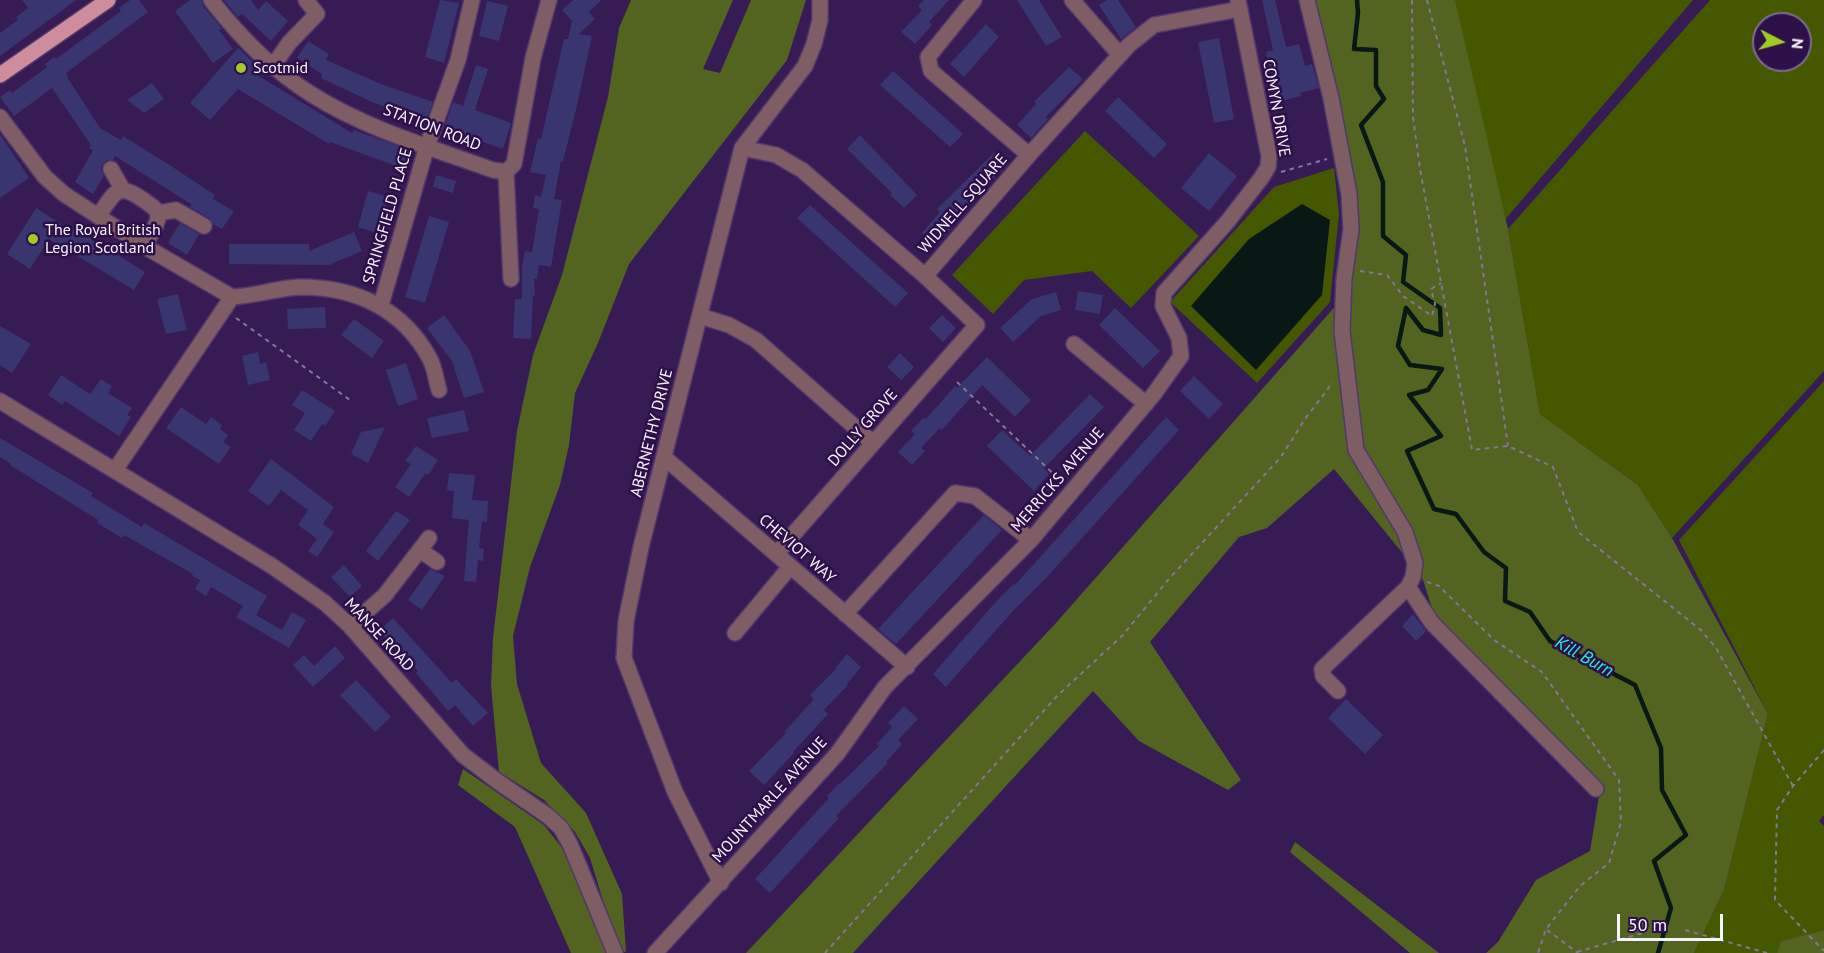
<!DOCTYPE html>
<style>
body{margin:0}
#map{position:relative;width:1824px;height:953px;overflow:hidden;background:#371b54;font-family:"PT Sans",sans-serif}
canvas{display:block}
.north{position:absolute;left:1752px;top:12px;width:60px;height:60px;box-sizing:border-box;background:#2d1048;border:2px solid #7d6b90;border-radius:50%;rotate:96deg;font-size:16px;font-weight:700;line-height:24px;text-align:center;color:#f6f3fb}
.north::after{content:'';display:block;margin:auto;width:21px;height:27px;background:#a2c928;clip-path:polygon(50% 0,100% 100%,50% 72%,0 100%)}
.scale{position:absolute;left:1617px;top:914px;width:106px;height:27px;box-sizing:border-box;border:3px solid #f6f3fb;border-top:0;padding-left:8px;font-size:18px;line-height:21px;white-space:nowrap;color:#f6f3fb;-webkit-text-stroke:4px #2d1048;paint-order:stroke}
</style>
<div id="map">
<canvas width="1824" height="953"></canvas>
<div class="north">N</div>
<div class="scale">50 m</div>
</div>
<script>
const g = document.querySelector('canvas').getContext('2d');
g.lineJoin = 'round';
function paint(path, color) { g.fillStyle = color; g.fill(path, 'evenodd'); }
function trace(path, color, width, dash) { g.strokeStyle = color; g.lineWidth = width; g.lineCap = dash ? 'butt' : 'round'; g.setLineDash(dash || []); g.stroke(path); }
function write(font, color, halo, rows, align = 'center') {
  g.font = font + ' "PT Sans",sans-serif'; g.lineWidth = 5; g.setLineDash([]); g.textBaseline = 'middle'; g.strokeStyle = halo; g.fillStyle = color; for (const [text, x, y, turn = 0] of rows) {
    g.save(); g.translate(x, y); g.rotate((+turn || 0) * Math.PI / 180); g.textAlign = isNaN(turn) ? turn : align; if (halo) g.strokeText(text, 0, 0); g.fillText(text, 0, 0); g.restore();
  }
}
const green = new Path2D(`
 M1454 0H1693L1503 222Z
 M1710 0H1824V371L1672 538 1638 485 1540 414 1508 229ZM1764 24H1800V60H1764Z
 M1085 131 1199 236 1131 308 1092 271 1024 280 993 314 952 275Z
 M1334 168 1339 214 1330 302 1257 383 1170 302 1274 187Z
 M1824 381V815L1819 821 1824 826V930L1782 941 1777 953H1694L1724 890 1768 714 1679 540Z`);
const forest = new Path2D(`
 M631 0H733L703 69 720 73 751 0H806L787 60 629 264 598 343 575 393 569 445 560 485 530 567 513 636 517 684 541 763 586 813 622 894 626 952 618 950 590 858 575 832 544 800 499 772 491 686 493 638 517 431 533 355 562 275 608 97 619 28Z
 M1313 0H1455L1508 229 1540 414 1638 485 1672 538 1768 714 1724 890 1694 953H1486L1498 942 1536 880 1590 851 1600 790 1437 624 1422 577 1334 469 1267 528 1239 537 1150 642 1241 780 1228 790 1139 741 1093 691 853 953H746L1055 624 1347 293 1354 200Z
 M463 769 544 825 563 849 578 880 608 953H571L515 827 458 785Z
 M1295 842 1439 953H1410L1290 852Z
 M1824 930V953H1777L1781 941Z`);
const water = new Path2D(`
 M1302 204 1330 220 1322 295 1256 370 1191 306 1249 239Z`);
const stream = new Path2D(`
 M1357 0 1358 13 1354 49 1376 50V86L1384 99 1361 125 1383 182V236L1406 255 1403 282 1440 308 1441 335 1423 330 1406 308 1398 346 1410 365 1442 369 1428 390 1409 395 1441 436 1407 451 1434 509 1456 514 1484 552 1506 568 1505 601 1530 612 1550 641 1635 685 1661 748 1662 790 1686 835 1654 861 1671 908 1658 953`);
const building = new Path2D(`
 M22 0H76L0 56V33L18 20 16 17 28 8Z
 M130 0H139L148 12 66 73 68 76 67 77 100 128 121 140 123 136 168 164 215 195 213 199 234 211 222 229 213 224 209 218 190 207 191 204 115 156 113 160H107L102 165 101 170 104 176 93 194 75 182 93 150 89 148 91 145 52 88 14 116 0 97 10 90 12 93 47 67 45 64 54 57 56 59 121 11 119 8Z
 M190 0H201L203 6 222 29 219 30 233 49 213 63 175 11Z
 M224 0H251L258 10 266 1 288 21 271 41 242 14 238 17Z
 M440 0 459 3 444 63 425 57Z
 M573 0H601L589 12 595 19 579 34 592 36 576 110 563 161H561L554 199 562 200 551 267 539 265 537 279H534L535 296H533L531 339 513 338 515 299H522V267L525 251 532 252 539 209 533 208 535 195 541 197 546 175 530 172 538 138 541 139 564 39H568L572 21 562 10Z
 M924 0H949L929 22 932 25 915 44 901 32 922 10 918 6Z
 M1017 0H1039L1062 37 1046 46Z
 M1107 0H1118L1136 27 1121 39 1099 5Z
 M1262 0H1275L1286 47 1299 44 1305 66 1312 64 1319 88 1300 93 1301 96 1278 102 1266 52 1273 50Z
 M487 1 508 6 499 41 479 36Z
 M986 24 999 37 964 77 950 64Z
 M1219 38 1234 119 1214 123 1198 42Z
 M308 41 329 54 326 60 381 84 433 102 426 121 374 103 321 78 322 74 297 58Z
 M238 48 262 70 257 75 352 133 354 130 414 152 407 170 330 142 329 144 238 89 210 120 190 103Z
 M476 65 488 69 475 110 511 123 503 149 444 128 453 102 463 106Z
 M1069 67 1083 79 1046 117 1048 119 1031 138 1017 125 1036 104 1034 102Z
 M893 71 963 134 950 147 880 85Z
 M152 83 164 99 144 113 127 100Z
 M1118 97 1167 144 1154 158 1105 111Z
 M0 134 29 178 0 198Z
 M860 135 917 195 904 208 890 195 892 193 847 149Z
 M995 152 1008 164 950 224 952 227 935 246 922 233 940 212 937 209Z
 M1209 153 1237 176 1209 211 1181 188Z
 M436 175 456 181 453 193 433 187Z
 M368 191 388 197 377 233 358 227Z
 M810 205 908 293 895 307 797 218Z
 M36 208 72 231 74 228 145 272 134 290 49 239 30 269 7 254Z
 M429 216 449 222 425 303 405 297Z
 M180 223 199 234 187 255 168 243Z
 M354 232 362 251 329 265 229 264V244H309V251Z
 M1078 291 1103 295 1100 314 1075 310Z
 M1056 292 1061 310 1041 316 1013 342 1000 328 1032 299Z
 M178 294 187 330 166 334 157 299Z
 M325 307 326 328 288 329 287 309Z
 M1115 308 1160 351 1143 368 1099 325Z
 M444 315 470 351 484 392 464 398 452 361 427 328Z
 M942 315 956 328 943 342 929 328Z
 M354 319 384 341 372 358 341 335Z
 M0 326 31 344 12 373 0 365Z
 M258 352 260 364 266 362 270 380 248 385 242 356Z
 M900 353 914 367 901 380 887 367Z
 M987 357 1031 400 1015 417 982 385 942 430 940 428 921 448 925 451 912 465 898 452 915 434 911 431 924 417 926 419 955 386 957 388Z
 M406 363 418 399 398 406 386 370Z
 M61 375 90 394 101 379 112 386 108 393 132 408 127 415 131 417 119 436 65 401 62 405 48 395Z
 M1194 376 1223 404 1209 419 1180 391Z
 M302 390 335 411 325 426 322 424 311 441 294 430 305 413 292 405Z
 M1090 394 1104 407 1044 468 1049 474 1034 491 987 446 1002 430 1030 456Z
 M181 407 206 424 211 417 222 425 220 429 228 435 223 442 231 447 219 464 166 428Z
 M464 410 469 431 432 438 427 418Z
 M1166 417 1179 430 1048 576 1013 611 946 687 933 674 993 605 1013 584 1015 585Z
 M385 427 368 463 351 454 361 432Z
 M0 438 93 493 91 496 142 527 144 523 267 596 256 615 282 630 292 612 306 620 289 648 236 617 243 606 211 587 206 596 195 589 200 580 192 576 193 574 124 535 122 538 97 523 98 520 10 465 11 464 0 457Z
 M416 446 438 460 429 474H425L409 497 395 487 411 464 405 461Z
 M271 459 334 507 323 524 334 532 317 557 308 551 317 539 298 525 308 510 281 490 269 506 248 491Z
 M449 473 475 475 472 500 488 501 487 522 482 521 479 548 484 549 483 561 478 560 476 582 464 581 469 520 452 518 454 491 447 490Z
 M396 511 410 520 378 561 366 551Z
 M984 515 1002 530 896 644 878 629Z
 M344 565 362 586 350 597 331 577Z
 M430 569 445 576 422 610 408 600Z
 M1413 614 1426 631 1416 641 1402 626Z
 M393 618 452 683 456 679 488 713 473 726 455 705 448 711 416 673 418 671 379 631Z
 M335 646 345 658 313 687 293 665 304 655 314 666Z
 M847 654 861 667 847 684 848 685 824 710 828 714 793 752 794 753 764 785 749 771 786 733 784 732 814 699 810 695 837 668 836 667Z
 M356 680 391 717 375 732 340 695Z
 M1346 699 1383 735 1365 754 1328 718Z
 M904 706 918 719 898 740 902 744 886 762 888 763 836 816 839 818 770 893 755 879 829 798 827 796 839 783 840 784 879 746 877 744 892 727 888 723Z`);
const path = new Path2D(`
 M1412 0 1413 117 1420 169 1472 450 1508 446 1553 467 1578 532 1702 631 1716 648 1793 786
 M1427 0 1465 146 1508 446
 M1281 172 1327 159
 M1360 271 1387 275 1403 296 1432 316 1435 304 1431 289 1441 283
 M236 318 350 400
 M957 382 1061 481
 M1427 582 1439 586 1494 640 1542 672 1619 780 1621 822 1609 863 1580 886 1546 929 1538 953
 M1824 750 1793 786 1777 810 1775 900 1824 951
 M1547 930 1578 953
 M1685 930 1767 953
 M1577 952 1646 932
 M825 953 1057 696 1123 635 1167 581 1281 457 1305 419 1333 382`);
const minor = new Path2D(`
 M211 0C239 36 272 70 311 94 366 129 432 148 493 170L506 172 514 164 533 58 549 0
 M974 0 928 57 931 71 1029 155 1129 45 1154 25 1240 9
 M1072 0 1120 55
 M1307 0 1331 98 1349 194 1351 229 1344 279 1342 331 1356 450 1405 532 1415 563 1413 577 1408 587 1322 669 1323 676 1338 691
 M273 66 289 43 317 14 306 0
 M0 117 45 177 64 194 144 246 232 297C255 296 277 288 300 287 356 287 403 309 430 359 435 369 436 380 439 390
 M742 148 776 155 802 170 925 276 1029 155
 M111 169 123 190
 M506 172 511 279
 M158 213 176 210 204 226
 M98 216C116 192 116 181 145 201 150 205 157 208 158 215 159 224 148 238 144 246
 M381 305 427 146 458 60 472 0
 M700 316 729 325 756 340 873 443
 M1074 344 1146 404
 M0 401 272 566 325 603 350 626 463 755 497 781 548 816 561 828 570 844 615 953
 M665 458 907 667
 M115 470 232 297
 M420 550 437 562
 M776 554 977 325 925 276
 M1408 587 1432 623 1596 789
 M845 614 955 493 975 496 1031 540
 M350 626 385 595 429 538
 M735 633 790 567
 M721 883 675 792 624 658 626 621 641 547 742 148 805 66 814 44 820 20V0
 M655 953 837 754 885 687 1031 540 1154 394 1181 356 1179 338 1163 306 1164 293 1228 221 1262 177 1268 167 1269 156 1238 0`);
const major = new Path2D(`
 M0 75 108 0`);
const markers = [
 [241,68,6,"#a2c928"],
 [33,239,6,"#a2c928"]
];
const poiNames = [
 ["Scotmid",253,68],
 ["The Royal British",45,230],
 ["Legion Scotland",45,248]
];
const streetNames = [
 ["COMYN DRIVE",1276,108,80],
 ["STATION ROAD",432,128,21],
 ["WIDNELL SQUARE",963,204,-49],
 ["SPRINGFIELD PLACE",388,216,-74],
 ["DOLLY GROVE",863,428,-49],
 ["ABERNETHY DRIVE",652,433,-76],
 ["MERRICKS AVENUE",1058,480,-49],
 ["CHEVIOT WAY",797,549,41],
 ["MANSE ROAD",379,635,47],
 ["MOUNTMARLE AVENUE",770,800,-48]
];
const waterNames = [
 ["Kill Burn",1584,657,29]
];
paint(green, '#455800');
paint(forest, '#526420');
paint(water, '#071815');
trace(stream, '#071815', 4.5);
paint(building, '#393571');
trace(minor, '#52396b', 18);
trace(major, '#52396b', 18);
trace(path, '#867499', 2, [4.5, 4.5]);
trace(minor, '#7e5d65', 15);
trace(major, '#cf8c9d', 15);
for (const [x, y, r, color] of markers) { const dot = new Path2D(); dot.arc(x, y, r, 0, 2 * Math.PI); g.fillStyle = color; g.fill(dot); trace(dot, '#2d1048', 2); }
write('16px', '#f6f3fb', '#2d1048', poiNames, 'left');
write('16px', '#f6f3fb', '#2d1048', streetNames);
write('italic 18px', '#21f1db', '#2d1048', waterNames);
</script>
